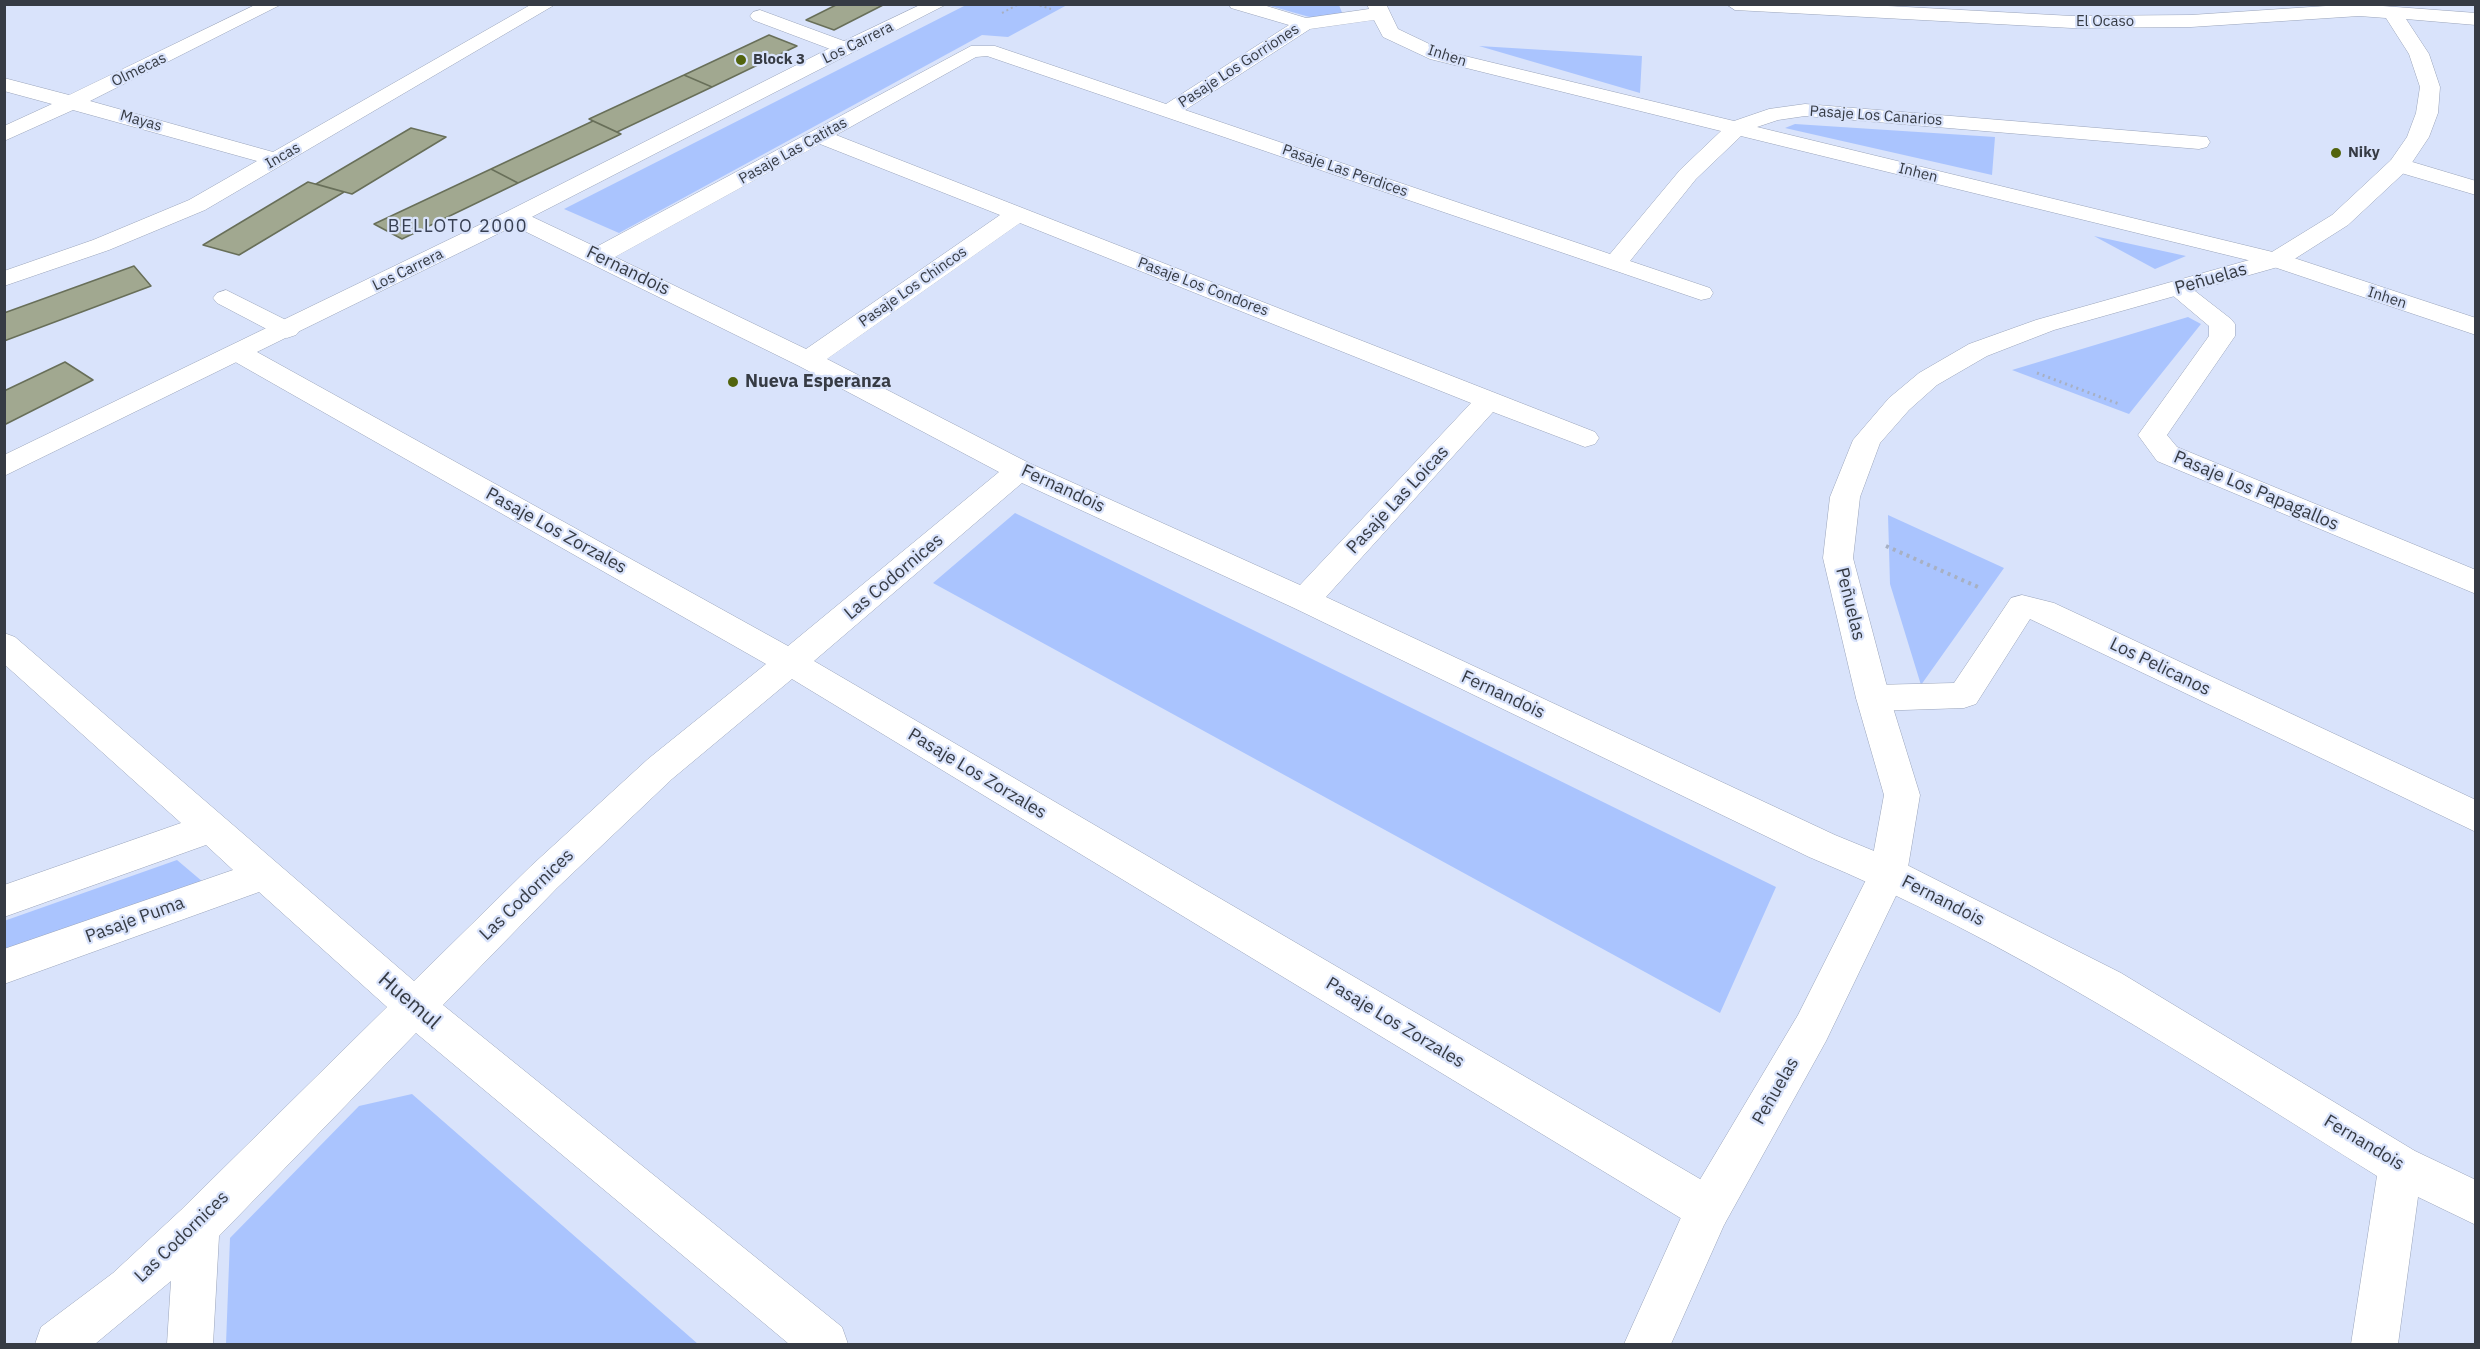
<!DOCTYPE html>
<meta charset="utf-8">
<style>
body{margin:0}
#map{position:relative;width:2480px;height:1349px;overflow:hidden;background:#d9e3fb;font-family:"IBM Plex Sans",sans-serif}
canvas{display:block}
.frame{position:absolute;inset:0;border:6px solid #363b44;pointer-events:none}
</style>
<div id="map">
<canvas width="2480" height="1349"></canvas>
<div class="frame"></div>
</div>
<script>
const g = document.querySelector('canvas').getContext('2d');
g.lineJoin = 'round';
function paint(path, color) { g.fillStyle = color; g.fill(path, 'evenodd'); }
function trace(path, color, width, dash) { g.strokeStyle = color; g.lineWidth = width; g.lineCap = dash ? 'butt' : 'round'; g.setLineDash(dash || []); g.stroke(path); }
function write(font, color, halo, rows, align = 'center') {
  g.font = font + ' "IBM Plex Sans",sans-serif'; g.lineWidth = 4.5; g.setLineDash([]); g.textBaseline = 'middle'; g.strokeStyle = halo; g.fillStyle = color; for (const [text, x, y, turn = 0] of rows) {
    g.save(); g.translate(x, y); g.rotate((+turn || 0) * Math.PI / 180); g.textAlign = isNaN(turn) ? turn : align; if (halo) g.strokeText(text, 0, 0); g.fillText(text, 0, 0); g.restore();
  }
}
const green = new Path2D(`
 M966 5H1067L1008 37 982 35 619 233 564 209Z
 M1267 5H1339L1343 15 1313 18Z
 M1479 46 1642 56 1640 93Z
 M1795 124 1995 137 1992 175 1785 128Z
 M2094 236 2186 256 2155 269Z
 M2188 317 2201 324 2129 414 2012 370Z
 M1015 513 1776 887 1720 1013 933 583Z
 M1888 515 2004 568 1921 685 1890 584Z
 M177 860 203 882 5 952 4 921Z
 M412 1094 698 1344H226L230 1238 359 1106Z`);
const building = new Path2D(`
 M838 4H885L834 30 806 20Z
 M769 35 797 46 712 87 684 75Z
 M684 75 712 87 617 132 589 119Z
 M593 121 621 134 518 183 491 169Z
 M411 128 446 137 352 194 316 184Z
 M491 169 518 183 402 239 374 224Z
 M308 182 344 192 239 255 203 245Z
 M134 266 151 286 4 341V313Z
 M65 362 93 380 4 425V391Z`);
const pathFar2 = new Path2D(`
 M1035 4 1051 9
 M1002 13 1019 4`);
const pathFar1 = new Path2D(`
 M2037 373 2119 404`);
const path = new Path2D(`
 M1886 546 1978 587`);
const service = new Path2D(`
 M760 10 852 44 855 48 852 52H838L753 20 750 16 753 12Z
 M226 290 296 325 300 330 296 335 287 338 278 335 217 303 213 298 217 293Z`);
const minor = new Path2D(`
 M257 4H282L90 101 273 152 532 4H556L205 210 109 250 4 286V271L93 240 189 200 257 161 73 110 4 141V126L52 104 4 91V78L69 95Z
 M1229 4H1260L1306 18 1369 9 1367 4H1386L1398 29 1444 51 1734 121 1769 109 1805 104 2207 137 2210 142 2207 147 2199 149 1805 116 1778 120 1757 127 2285 255 2476 318V335L2268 265 1741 136 1696 179 1630 261 1710 288 1713 293 1710 298 1701 300 987 56 976 57 836 135 1595 432 1599 438 1595 444 1585 447 1493 412 1326 597 1835 835 1901 862 2121 973 2415 1151 2476 1180V1225L2418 1197 2398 1344H2351L2377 1176C2193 1061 2010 940 1809 857L1294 608 1022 483 814 661 1724 1193 1730 1209 1724 1225 1708 1231 1692 1225 792 679 672 779 557 888 443 1005 842 1327 848 1344H789L416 1033 219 1236 213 1344H167L171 1281 95 1344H35L41 1327 113 1273 181 1210 387 1007 259 892 4 984V949L233 870 206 845 4 917V885L181 823 4 664V633L15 637 414 981 531 866 648 759 766 664 230 359 226 353 230 347 239 345 248 347 788 646 999 472 799 366 506 222 502 217 506 212H522L596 247 971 46H995L1166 104 1289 25 1231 8ZM1374 20 1383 37 1430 59 1721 131 1680 170 1610 254 1185 110 1310 29ZM820 144 1000 215 806 349 615 257ZM1020 223 1471 403 1300 585 1029 463 827 359Z
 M2399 158 2476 181V195L2391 170 2388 165 2391 160Z
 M2177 282 2186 284 2231 319 2235 324V336L2167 435 2177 447 2476 570V594L2157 461 2138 435 2209 336V326L2165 289 2168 284Z
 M2022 595 2054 603 2476 800V832L2030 619 1976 704 1964 708 1873 711 1861 707 1856 698 1861 689 1873 685 1954 683 2011 598Z`);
const tertiary = new Path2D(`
 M922 4H947L522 222 4 476V455L506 212 838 44Z
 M1726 4H1851L2072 16 2191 15 2356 4 2476 13V25L2406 19 2429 54 2440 87 2438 113 2429 137 2407 170 2348 225 2285 265 2054 330 1987 356 1937 385 1909 410 1880 443 1860 497 1853 558 1890 698 1920 795 1907 873 1826 1041 1724 1225 1671 1344H1624L1692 1193 1798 1015 1870 872 1884 795 1856 698 1823 558 1830 497 1853 440 1889 398 1919 373 1969 344 2036 320 2267 255 2332 215 2391 160 2407 137 2416 113 2420 87 2409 54 2386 18 2359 16 2191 27 2072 28 1735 10Z`);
const markers = [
 [741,60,6,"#52640d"],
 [2336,153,6,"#52640d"],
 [733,382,6,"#52640d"]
];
const farStreetnames = [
 ["El Ocaso",2105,22],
 ["Los Carrera",858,43,-26],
 ["Inhen",1447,56,18],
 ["Pasaje Los Gorriones",1239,66,-33],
 ["Olmecas",139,70,-26],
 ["Pasaje Los Canarios",1876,116,4],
 ["Mayas",141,121,16],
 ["Pasaje Las Catitas",793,151,-29],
 ["Incas",283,156,-30],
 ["Pasaje Las Perdices",1345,171,19],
 ["Inhen",1918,173,14],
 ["Los Carrera",408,270,-26],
 ["Pasaje Los Chincos",913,287,-35],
 ["Pasaje Los Condores",1203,287,21],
 ["Inhen",2387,298,18]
];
const farPoinames = [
 ["Block 3",753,60],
 ["Niky",2348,153]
];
const farQuarternames = [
 ["BELLOTO 2000",458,227]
];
const streetNames = [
 ["Fernandois",628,271,26],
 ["Peñuelas",2211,279,-16],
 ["Fernandois",1063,489,25],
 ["Pasaje Los Papagallos",2256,491,23],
 ["Pasaje Las Loicas",1398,500,-47],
 ["Pasaje Los Zorzales",556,531,29],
 ["Las Codornices",894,577,-40],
 ["Peñuelas",1850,604,76],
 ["Los Pelicanos",2160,667,26],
 ["Fernandois",1503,695,25],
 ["Pasaje Los Zorzales",977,774,31],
 ["Las Codornices",527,895,-44],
 ["Fernandois",1943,901,27],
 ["Pasaje Puma",135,920,-20],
 ["Pasaje Los Zorzales",1395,1023,31],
 ["Peñuelas",1776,1091,-60],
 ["Fernandois",2364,1143,31],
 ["Las Codornices",182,1237,-44]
];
const poiNames = [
 ["Nueva Esperanza",745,382]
];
const nearStreetnames = [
 ["Huemul",409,1001,41]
];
paint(green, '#aac4fe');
paint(building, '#a1a890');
trace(building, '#686f59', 1.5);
trace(service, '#9aa4ba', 1);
trace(minor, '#9aa4ba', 1);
trace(tertiary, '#9aa4ba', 1);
trace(pathFar2, '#a7b0c3', 2, [2, 3]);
trace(pathFar1, '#a7b0c3', 3, [2, 4]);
trace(path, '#a7b0c3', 4, [3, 4.5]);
paint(service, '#fff');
paint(minor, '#fff');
paint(tertiary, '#fff');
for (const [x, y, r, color] of markers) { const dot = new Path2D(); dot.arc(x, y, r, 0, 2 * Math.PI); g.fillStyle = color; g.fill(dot); trace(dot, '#d9e3fb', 2); }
write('15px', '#363b44', '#d9e3fb', farStreetnames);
write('bold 15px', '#363b44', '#d9e3fb', farPoinames, 'left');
g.letterSpacing = '1.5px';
write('18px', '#373f52', '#d9e3fb', farQuarternames);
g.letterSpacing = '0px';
write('18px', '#363b44', '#d9e3fb', streetNames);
write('bold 18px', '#363b44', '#d9e3fb', poiNames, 'left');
write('21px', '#363b44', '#d9e3fb', nearStreetnames);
</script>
